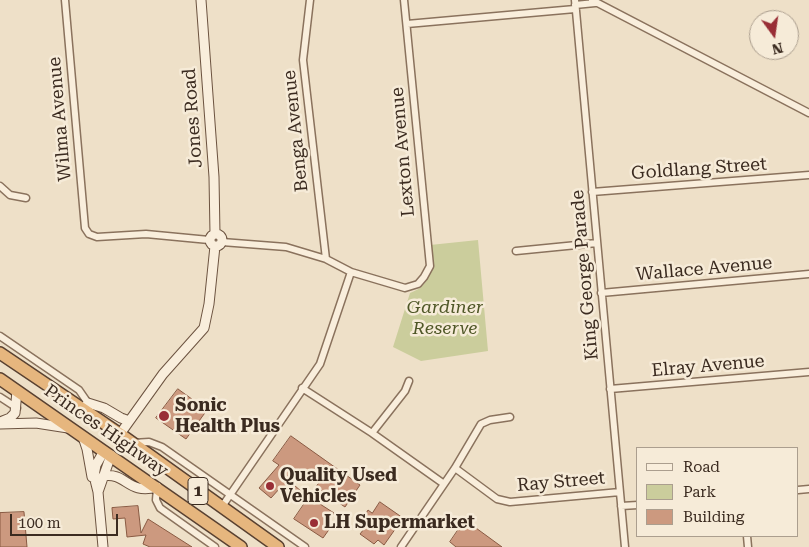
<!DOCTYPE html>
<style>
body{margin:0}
#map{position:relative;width:809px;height:547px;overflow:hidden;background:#eee0c8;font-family:"Roboto Serif",serif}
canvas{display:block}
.legend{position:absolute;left:636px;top:447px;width:162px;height:90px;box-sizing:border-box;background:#f6ebd8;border:1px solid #ab9e8e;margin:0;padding:6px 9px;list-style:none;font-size:15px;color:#3b2b20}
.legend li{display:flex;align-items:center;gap:10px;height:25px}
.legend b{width:25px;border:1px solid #ab9e8e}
.north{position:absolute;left:749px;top:10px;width:50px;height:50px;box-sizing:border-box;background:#f6ebd8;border:1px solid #ab9e8e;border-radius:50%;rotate:166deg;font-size:14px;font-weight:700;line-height:20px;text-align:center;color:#3b2b20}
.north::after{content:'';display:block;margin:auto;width:18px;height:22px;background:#992e36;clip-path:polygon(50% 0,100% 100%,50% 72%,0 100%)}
.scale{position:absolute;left:10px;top:514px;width:108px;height:22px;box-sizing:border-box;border:2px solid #3b2b20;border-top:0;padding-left:6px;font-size:15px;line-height:18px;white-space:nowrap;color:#3b2b20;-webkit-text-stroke:4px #f6ebd8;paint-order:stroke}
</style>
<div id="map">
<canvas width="809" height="547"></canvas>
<ul class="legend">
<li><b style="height:6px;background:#f9eedc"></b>Road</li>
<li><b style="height:14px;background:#cbcd9c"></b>Park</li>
<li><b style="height:14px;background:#cc997f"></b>Building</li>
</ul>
<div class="north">N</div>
<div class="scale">100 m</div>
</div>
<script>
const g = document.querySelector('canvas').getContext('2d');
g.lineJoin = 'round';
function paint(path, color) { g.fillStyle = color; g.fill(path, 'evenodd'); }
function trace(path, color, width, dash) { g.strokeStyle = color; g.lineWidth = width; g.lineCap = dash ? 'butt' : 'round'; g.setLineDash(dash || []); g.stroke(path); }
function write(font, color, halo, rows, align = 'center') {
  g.font = font + ' "Roboto Serif",serif'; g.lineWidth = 5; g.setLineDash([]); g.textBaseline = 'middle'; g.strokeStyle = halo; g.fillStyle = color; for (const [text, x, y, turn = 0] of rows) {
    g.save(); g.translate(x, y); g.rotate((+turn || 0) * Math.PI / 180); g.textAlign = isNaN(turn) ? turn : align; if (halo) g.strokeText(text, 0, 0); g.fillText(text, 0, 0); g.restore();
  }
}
const green = new Path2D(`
 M478 240 488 351 421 361 393 347 410 293C433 285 432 266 430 245Z`);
const building = new Path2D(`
 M178 389 207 410 186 439 156 418Z
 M291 436 360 485 345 507 316 487 322 478 317 474 310 482 292 470 286 478 302 492 294 500 280 488 271 498 259 488 279 465 273 461Z
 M309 497 334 513 328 521 333 524 323 538 294 519Z
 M380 502 403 518 384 545 378 540 374 544 360 534 368 524 362 520 368 510 372 513Z
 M138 506 141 533 148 519 192 547H150L143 544 146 535 127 537 125 518 113 519 112 508Z
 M24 512 27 547H0V513Z
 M465 520 502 547H456L450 542Z`);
const minor = new Path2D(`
 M65 0 85 228 89 234 97 237 146 234 209 240
 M310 0 303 60 326 259
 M575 0 625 547
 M592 0 809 113
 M575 5 595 3
 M407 24 575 9
 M0 186 10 195 26 198
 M592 192 809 175
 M222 242 286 247 326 259 351 272 405 288 418 284 424 277 430 266 404 0
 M516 251 597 243
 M601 293 809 274
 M0 336 79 390 88 403
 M302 388 372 433 444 484
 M610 389 809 372
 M0 397 17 408
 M372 433 405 391 409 381
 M133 443 149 442 162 447 305 547
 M455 468 497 499 510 502 620 492
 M157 488 156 500 160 508 215 547
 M798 490 809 489
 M621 506 638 505
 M221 508 320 364 351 272
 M747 536 748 547
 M401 547 455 468 481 424 490 420 510 417`);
const secondary = new Path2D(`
 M201 0 214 177 215 234
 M210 240a6 6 0 1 1 12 0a6 6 0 1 1-12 0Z
 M84 409 88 403 104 408 121 418 129 421
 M0 422 10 418 15 413 17 391
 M0 424 36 423 68 428
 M120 434 163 374 204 328 209 304 215 246
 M83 437 87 449 92 477
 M103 476C127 472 127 495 157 487
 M98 492 111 455
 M103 547 98 492 94 476 96 465 104 451`);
const trunk = new Path2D(`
 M0 353 120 434 278 547
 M0 379 241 547`);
const markers = [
 [164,416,6,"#992e36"],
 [270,486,5,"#992e36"],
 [314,523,5,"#992e36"]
];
const shields = [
 [198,491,20]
];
const shieldNames = [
 ["1",198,491]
];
const streetNames = [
 ["Jones Road",193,118,-94],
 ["Wilma Avenue",60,119,-95],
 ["Benga Avenue",296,131,-96],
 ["Lexton Avenue",403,152,-95],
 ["Goldlang Street",699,169,-4],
 ["Wallace Avenue",704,269,-5],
 ["King George Parade",585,275,-95],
 ["Elray Avenue",708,366,-5],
 ["Princes Highway",106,431,35],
 ["Ray Street",561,482,-5]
];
const parkNames = [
 ["Gardiner",445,308],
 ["Reserve",445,329]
];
const poiNames = [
 ["Sonic",175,406],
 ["Health Plus",175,427],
 ["Quality Used",280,476],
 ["Vehicles",280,497],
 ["LH Supermarket",324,523]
];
paint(green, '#cbcd9c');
paint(building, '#cc997f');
trace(building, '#895a43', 1);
trace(minor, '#8a725d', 9);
trace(secondary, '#6c5340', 11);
trace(trunk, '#594131', 14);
trace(minor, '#f9eedc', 6);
trace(secondary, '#f9eedc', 9);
trace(trunk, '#e6b67e', 11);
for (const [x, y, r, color] of markers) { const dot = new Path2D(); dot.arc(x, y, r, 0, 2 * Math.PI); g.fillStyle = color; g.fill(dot); trace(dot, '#f6ebd8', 2); }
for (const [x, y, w] of shields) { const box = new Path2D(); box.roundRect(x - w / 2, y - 13.5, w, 27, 4); g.fillStyle = '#f6ebd8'; g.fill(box); trace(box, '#3b2b20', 1); }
write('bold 16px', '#3b2b20', null, shieldNames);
write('18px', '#3b2b20', '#f6ebd8', streetNames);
write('italic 18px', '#4f5727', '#f6ebd8', parkNames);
write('bold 18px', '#3b2b20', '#f6ebd8', poiNames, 'left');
</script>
